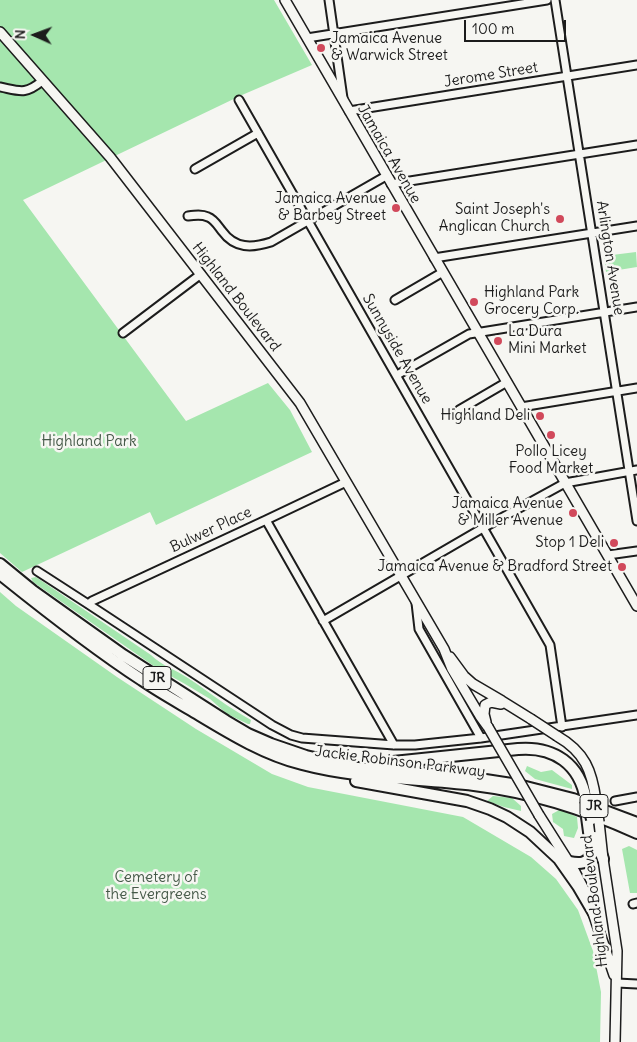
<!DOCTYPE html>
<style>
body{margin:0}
#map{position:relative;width:637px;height:1042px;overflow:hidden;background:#f6f6f2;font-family:Delius,sans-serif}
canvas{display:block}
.north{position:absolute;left:10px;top:10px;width:50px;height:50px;-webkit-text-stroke:4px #f6f6f2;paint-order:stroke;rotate:272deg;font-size:14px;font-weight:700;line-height:20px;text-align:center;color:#1c1c1c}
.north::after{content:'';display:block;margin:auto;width:18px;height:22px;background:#1c1c1c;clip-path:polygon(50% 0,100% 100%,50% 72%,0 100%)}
.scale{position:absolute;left:464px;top:20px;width:102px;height:22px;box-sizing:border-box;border:2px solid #1c1c1c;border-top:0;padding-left:6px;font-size:15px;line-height:18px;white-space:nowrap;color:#1c1c1c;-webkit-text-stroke:4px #f6f6f2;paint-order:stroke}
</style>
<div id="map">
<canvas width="637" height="1042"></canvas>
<div class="north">N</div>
<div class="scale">100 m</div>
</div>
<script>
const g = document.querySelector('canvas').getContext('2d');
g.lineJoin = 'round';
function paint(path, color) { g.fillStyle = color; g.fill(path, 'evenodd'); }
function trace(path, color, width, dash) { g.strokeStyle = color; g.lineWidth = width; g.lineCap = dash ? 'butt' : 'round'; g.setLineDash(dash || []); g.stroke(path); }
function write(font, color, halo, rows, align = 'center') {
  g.font = font + ' Delius,sans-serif'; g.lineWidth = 5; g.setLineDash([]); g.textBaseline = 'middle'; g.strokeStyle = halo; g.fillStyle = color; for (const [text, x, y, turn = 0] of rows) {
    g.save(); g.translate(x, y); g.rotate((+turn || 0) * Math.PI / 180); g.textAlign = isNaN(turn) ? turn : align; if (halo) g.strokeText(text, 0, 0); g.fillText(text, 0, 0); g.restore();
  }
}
const green = new Path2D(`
 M0 0H274L312 65 242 95 23 200 186 421 268 383 290 410 312 452 156 525 150 512 22 572 0 553Z
 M636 252 637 267 606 272 604 256Z
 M36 577 151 655C162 666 176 670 188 678 209 692 229 708 251 720L250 724H248L227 714 210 699 185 684 158 669 33 582 31 578Z
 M0 592 16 606 117 677 196 729 272 774 308 787 463 817 531 857 556 879 578 910 593 951 601 992 600 1042H0Z
 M527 766 541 772 552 770 572 785V789L535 779 525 771Z
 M493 796 512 798 521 806V811L504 807 487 801Z
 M561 809 577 817 578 828 574 838 564 836 563 829 553 822 552 814Z
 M629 846 637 850V893H630L622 849Z`);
const minor = new Path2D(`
 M329 0 343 98
 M555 0 637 521
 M307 38 547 0
 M0 87C20 91 25 95 42 81
 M239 100 550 645 562 727
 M349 111 637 65
 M195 169 258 133
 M391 184 637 145
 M188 216C195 215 202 214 208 217 214 219 218 226 222 231 235 249 252 248 271 242L386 176
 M434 258 637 226
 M395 300 443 272
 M123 333 201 274
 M397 375 469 334 637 307
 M521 407 637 388
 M459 410 507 382
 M266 520 394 745
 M608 555 637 551
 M37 571 88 604 272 725 291 735 302 738 394 745H415L481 738 637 715
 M416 603 419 629 481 738
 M88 604 92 601 266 520 346 482
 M323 621 483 528 565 483 637 470
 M615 801 637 797
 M633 904 637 903
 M617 983 637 984`);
const major = new Path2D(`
 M285 0 637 606
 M0 32 110 157 300 403 444 649 452 669 480 716 488 727
 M450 657 464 676 473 684 502 701 531 719
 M486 722 484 714 485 705 491 702 501 704
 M557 736C585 752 592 771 596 801
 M539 815 575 872 586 893
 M599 822 603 859 617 951 615 1042
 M592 910 614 975`);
const highway = new Path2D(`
 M0 564 33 591 123 655 226 721 248 734 271 744 306 756 358 768 466 777 518 785 573 799 637 823
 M0 574C46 611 93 648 142 680 158 691 174 700 191 710 226 731 262 754 302 764 358 779 417 778 474 785 531 792 585 809 637 833
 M374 764 518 749C554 746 580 764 586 800
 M356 781 467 801 490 809 507 817 530 832 559 859 578 886 595 915
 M595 837 603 859
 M569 862C580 864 587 864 592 854L587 817`);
const majorBridge = new Path2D(`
 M531 719 557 736
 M488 727 539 815
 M596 801 599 822`);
const highwayBridge = new Path2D(`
 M586 800 592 819`);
const markers = [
 [321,48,5,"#d1495b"],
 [396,208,5,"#d1495b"],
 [560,219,5,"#d1495b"],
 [474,302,5,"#d1495b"],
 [498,341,5,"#d1495b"],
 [540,416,5,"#d1495b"],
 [551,435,5,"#d1495b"],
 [573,513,5,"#d1495b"],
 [614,543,5,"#d1495b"],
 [622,567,5,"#d1495b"]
];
const shields = [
 [157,678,28],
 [594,806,28]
];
const shieldNames = [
 ["JR",157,678],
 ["JR",594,806]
];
const poiNames = [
 ["Jamaica Avenue",331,39,"left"],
 ["& Warwick Street",331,56,"left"],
 ["Jamaica Avenue",386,199],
 ["& Barbey Street",386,216],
 ["Saint Joseph's",550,210],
 ["Anglican Church",550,227],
 ["Highland Park",484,293,"left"],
 ["Grocery Corp.",484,310,"left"],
 ["La Dura",508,332,"left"],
 ["Mini Market",508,349,"left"],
 ["Highland Deli",530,416],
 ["Pollo Licey",551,452,"center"],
 ["Food Market",551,469,"center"],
 ["Jamaica Avenue",563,504],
 ["& Miller Avenue",563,521],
 ["Stop 1 Deli",604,543],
 ["Jamaica Avenue & Bradford Street",612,567]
];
const streetNames = [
 ["Jerome Street",491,75,-9],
 ["Jamaica Avenue",389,154,60],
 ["Arlington Avenue",610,258,81],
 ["Highland Boulevard",236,297,52],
 ["Sunnyside Avenue",397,349,60],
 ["Bulwer Place",211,530,-25],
 ["Jackie Robinson Parkway",400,762,7],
 ["Highland Boulevard",595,901,-97]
];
const parkNames = [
 ["Highland Park",89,442],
 ["Cemetery of",156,878],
 ["the Evergreens",156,895]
];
paint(green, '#a5e6ae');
trace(minor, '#1c1c1c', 11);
trace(major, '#1c1c1c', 12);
trace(highway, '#1c1c1c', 14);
trace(minor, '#f6f6f2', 7);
trace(major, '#f6f6f2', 9);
trace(highway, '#f6f6f2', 10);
trace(majorBridge, '#1c1c1c', 12, []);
trace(highwayBridge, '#1c1c1c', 14, []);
trace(majorBridge, '#f6f6f2', 9);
trace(highwayBridge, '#f6f6f2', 10);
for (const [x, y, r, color] of markers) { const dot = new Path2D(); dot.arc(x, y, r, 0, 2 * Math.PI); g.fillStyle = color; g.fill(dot); trace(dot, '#f6f6f2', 2); }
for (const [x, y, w] of shields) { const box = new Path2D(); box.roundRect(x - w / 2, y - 11.5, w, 23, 4); g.fillStyle = '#f6f6f2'; g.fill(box); trace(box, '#1c1c1c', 1); }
write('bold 14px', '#1c1c1c', null, shieldNames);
write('15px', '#1c1c1c', '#f6f6f2', poiNames, 'right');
write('15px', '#1c1c1c', '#f6f6f2', streetNames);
write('15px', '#455948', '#f6f6f2', parkNames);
</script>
